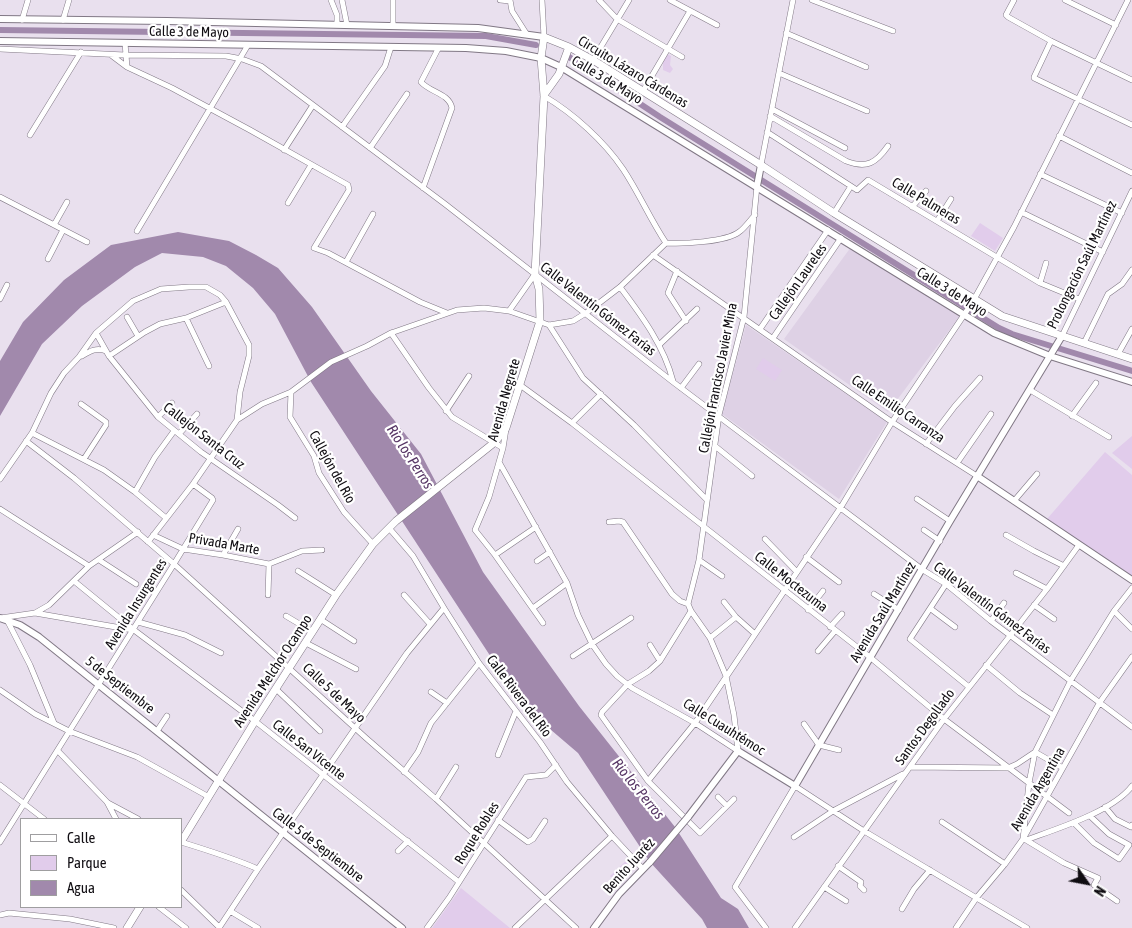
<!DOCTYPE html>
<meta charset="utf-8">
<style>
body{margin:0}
#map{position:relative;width:1132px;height:928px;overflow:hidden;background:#e9e0ee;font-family:"Asap Condensed",sans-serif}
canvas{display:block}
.legend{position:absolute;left:20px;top:818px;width:162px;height:90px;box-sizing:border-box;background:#fff;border:1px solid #9f9ea0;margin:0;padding:6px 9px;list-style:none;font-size:15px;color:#100d12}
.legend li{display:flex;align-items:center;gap:10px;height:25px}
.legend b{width:25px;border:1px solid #9f9ea0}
.north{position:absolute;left:1062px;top:858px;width:50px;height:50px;-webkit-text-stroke:4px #fff;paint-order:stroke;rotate:123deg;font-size:14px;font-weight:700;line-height:20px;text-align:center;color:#100d12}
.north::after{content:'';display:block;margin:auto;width:18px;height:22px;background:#100d12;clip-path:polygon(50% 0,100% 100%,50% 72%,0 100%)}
</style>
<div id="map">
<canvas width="1132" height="928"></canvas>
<ul class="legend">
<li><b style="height:6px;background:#fff"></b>Calle</li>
<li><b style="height:14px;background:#e1cceb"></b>Parque</li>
<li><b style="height:14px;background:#a189ac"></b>Agua</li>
</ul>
<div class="north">N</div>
</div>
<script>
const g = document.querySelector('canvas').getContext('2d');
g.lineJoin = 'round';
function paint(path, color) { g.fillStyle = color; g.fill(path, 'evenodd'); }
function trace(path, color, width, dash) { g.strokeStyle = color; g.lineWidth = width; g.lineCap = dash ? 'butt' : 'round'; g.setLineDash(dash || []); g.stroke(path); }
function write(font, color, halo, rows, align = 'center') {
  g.font = font + ' "Asap Condensed",sans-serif'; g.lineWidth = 4.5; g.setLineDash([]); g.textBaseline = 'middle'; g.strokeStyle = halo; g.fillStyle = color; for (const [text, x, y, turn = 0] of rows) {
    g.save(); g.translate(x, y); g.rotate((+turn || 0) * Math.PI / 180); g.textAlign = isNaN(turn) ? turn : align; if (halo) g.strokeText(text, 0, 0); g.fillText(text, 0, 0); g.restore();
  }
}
const built = new Path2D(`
 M851 247 960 316 888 412 784 339Z
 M746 325 887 422 839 499 722 414Z`);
const green = new Path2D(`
 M667 54 671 56 670 65 673 69 670 73 663 70V57Z
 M980 223 1003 238 995 251 971 236Z
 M763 358 782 370 775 381 756 369Z
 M1132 436V469L1112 453Z
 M1105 452 1132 475V576L1047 519Z
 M629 858 637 867 618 885 610 876Z
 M461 888 510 928H432Z`);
const water = new Path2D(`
 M178 232 229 241 256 255 278 268 312 307 371 391 421 454 483 572 579 706 675 827 721 898 738 909 749 928H707L702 919 650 862 578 753 523 706 311 382 275 314 253 288 226 266 203 257 162 253 135 267 82 306 42 344 0 416V361L23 322 64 280 111 245Z`);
const canal = new Path2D(`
 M0 30 486 36 536 45
 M566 55 660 117 999 328 1012 334 1132 371`);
const minor = new Path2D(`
 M331 0 337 15V24
 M342 0 347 25
 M393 0V26
 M500 0 510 1
 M510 0 512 11 526 33
 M542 0 544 37
 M599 0 617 19 682 57
 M670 0 717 25
 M812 0 893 31
 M1014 0 1006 15 1008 17 1051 41 1132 80
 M1065 0 1116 25
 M22 20 28 0
 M63 20 69 0
 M786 33 866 67
 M1051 41 1034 77V78L1132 125
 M125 43 127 67
 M0 49 125 55 226 56 242 59 261 66 445 204 673 382 923 570 946 584 991 621 1132 727
 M111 55 127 67 172 88 250 130 348 185 349 190 314 248 328 253 420 302 447 313
 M593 60 629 0
 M779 73 867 111
 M643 91 690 11
 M544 96C573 113 604 141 623 169 639 193 650 219 666 243 682 244 726 242 739 232 745 228 750 220 755 215
 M772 109 845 148
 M770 116 846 161C867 169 876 163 888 146
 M342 127 385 66 391 47
 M767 132 857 190 868 180 1040 283 1079 299
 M30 135 81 52
 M1059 136 1132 173
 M370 148 407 94
 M284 150 313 105
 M761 165 793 0
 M1040 174 1122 213
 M423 188 452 108C449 93 429 92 421 82L438 49
 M0 197 87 242
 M288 203 311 165
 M912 207 926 191
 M1021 212 1103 252
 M834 213 851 186
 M937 221 951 199
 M54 225 67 202
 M137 231 248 45
 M653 255 892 422 977 476
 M48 259 63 230
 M346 262 373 214
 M677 271 668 293 686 321
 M1040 283 1046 263
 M620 287C642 316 664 346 673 381
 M0 299 7 285
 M509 311 535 274
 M127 317 138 336
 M186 318 209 366
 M549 325 583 378 634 425 707 500
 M760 329 828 230
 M96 333 109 356 158 417 201 452 278 505 295 518
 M391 333 429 388 452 417 503 448
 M1062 336 1132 191
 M773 338 841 238
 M1084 343 1108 294 1122 284 1132 270
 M659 345 697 309
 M1118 354 1132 329
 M82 356C90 351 97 347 106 351
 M109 356 145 332 160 324 186 318 226 302 249 345V356L240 392 237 420
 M520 385 572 423 871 658 944 719 1069 813
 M681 388 699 364
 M1030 390 1109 437
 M291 392 290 417 314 456 319 473 344 512 373 544
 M81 404 106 422V425L84 459
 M446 411 469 376
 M1072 416 1096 383
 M158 417 172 403
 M572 423 601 394
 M506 429 503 448 489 497 475 530 495 555 543 623
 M32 433 104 470 135 492 166 518
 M179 434 197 414
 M26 441 74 478 174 564 366 738 436 799 576 928
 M926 444 955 406 980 378
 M715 446 752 476
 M499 462 567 583 578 615 592 644 606 664 617 676 632 688 695 723 738 751
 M957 463 991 414
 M0 479 32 433 51 393 64 373 79 357 96 333 133 301 161 289 189 287H206L220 295 226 302
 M135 492 155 457 174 431
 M917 499 950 521
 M1014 501 1037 474
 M0 509 89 566
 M609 522 619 521 623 522 672 594 680 601 688 604
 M389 528 413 556 444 608 479 663 540 742 567 782 612 836 643 869
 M924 530 940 541
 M153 535 183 549 223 555 269 564 302 551 322 550
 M1006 535 1034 551 1064 566
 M765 539 796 571
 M148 542 193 484 237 420 262 404 291 392 331 362 367 346 391 333 457 310 484 308 509 311 549 325 573 321 586 313 620 287 666 243
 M223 555 238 529
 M495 555 536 527
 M806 557 839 582
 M99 560 136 584
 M699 560 722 576
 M537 561 550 552
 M298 571 336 595
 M1016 573 1047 589
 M74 581 134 630 255 721 459 882
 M946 584 910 639 969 687
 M1132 588 1114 611 1071 680 1035 752 1029 783 1023 839 1026 840C1056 829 1112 812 1132 786
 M874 594 899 610
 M268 595 269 564
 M404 595 430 624
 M724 602 736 617 755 634
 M1034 605 1054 619
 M533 608 567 583
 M931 609 955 627
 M808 610 823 591
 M691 611 660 661 649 671 628 684 602 712 601 715 648 781 700 833 734 799
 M1114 611 1132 629
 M35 613 133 630
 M286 616 313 632
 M0 618 35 613 49 605 89 566 138 532
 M320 619 354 641
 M7 620 30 665 54 723
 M991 621 1004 603
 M138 622 185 635 221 653
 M830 627 842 614
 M710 638 736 617
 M306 643 356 669
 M650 645 660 661
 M818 651 835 631
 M573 656 631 618
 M986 665 1020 693 1053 715
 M276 689 320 731
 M0 690 35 714 69 731 137 757 209 797
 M431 692 447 703
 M804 724 819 745 839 750
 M157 731 167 716
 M58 751 107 802 116 819
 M738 751 734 715 726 676 710 638 691 611 688 604 699 560 719 415 744 317 757 186
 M498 755 516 711
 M910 767 1008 768 1017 764 1035 752 1063 768
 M404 772 418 752 431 723 479 663
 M648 781 695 723 841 507 892 422 972 303 1014 227 1128 0
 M0 785 44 819
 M718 797 727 806
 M436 799 456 767
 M108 803 138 819
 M1105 807 1115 819 1131 827 1132 825
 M498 820 528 842 533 839 545 821
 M942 822 1005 864
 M1074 823 1094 843 1119 859 1129 845 1109 834 1090 816
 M794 837 833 811 903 774
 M1026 840 1064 863 1098 878 1094 885 1117 901
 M0 842 174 564 213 500 212 498 193 484
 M181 842C207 850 233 858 258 869
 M398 851 408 841
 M838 866 861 882 860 886 864 890
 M824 887 846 901
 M181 890 219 927
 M159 907 186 928
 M902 909 914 889 930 870
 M230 911 258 928
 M0 915 9 913 70 919 114 928
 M219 928 258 869 407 653 444 608
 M427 928 449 898 526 777 546 775 556 765
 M515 928 612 836
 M766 928 735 887 795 786 864 831 1027 928
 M795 928 944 719 1047 589 1079 545
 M956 928 977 897 1005 864 1023 839 1100 702 1132 657`);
const tertiary = new Path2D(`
 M0 19 167 21 478 28 544 37
 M0 41 466 48 506 51 541 58 561 67 994 333 1050 356 1132 382
 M757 186 761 165
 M977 476 1132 580
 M0 618 20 625 39 637 402 928
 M688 817 738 751 795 786 950 521 1062 336
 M594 928 619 894 650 862`);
const secondary = new Path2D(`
 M544 95 559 74 569 47
 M181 842 255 721 336 595 373 544 396 521 495 442 506 428 540 321 539 289 535 274 544 96 541 58 544 37 569 47 593 60 761 165 834 213 1002 316 1132 359
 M127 928 140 907`);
const tertiaryBridge = new Path2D(`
 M650 862 688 817`);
const streetNames = [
 ["Calle 3 de Mayo",189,32,1],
 ["Circuito Lázaro Cárdenas",633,72,31],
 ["Calle 3 de Mayo",607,80,31],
 ["Calle Palmeras",926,201,31],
 ["Prolongación Saúl Martínez",1082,265,-64],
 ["Callejón Laureles",798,282,-55],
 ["Calle 3 de Mayo",952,292,32],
 ["Calle Valentín Gómez Farías",598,309,38],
 ["Callejón Francisco Javier Mina",718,378,-79],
 ["Avenida Negrete",504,400,-74],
 ["Calle Emilio Carranza",898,409,34],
 ["Callejón Santa Cruz",204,436,38],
 ["Callejón del Río",332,467,61],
 ["Privada Marte",224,544,10],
 ["Calle Moctezuma",791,582,38],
 ["Avenida Insurgentes",136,604,-58],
 ["Calle Valentín Gómez Farías",992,608,37],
 ["Avenida Saúl Martínez",883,612,-59],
 ["Avenida Melchor Ocampo",273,671,-57],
 ["5 de Septiembre",120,685,38],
 ["Calle 5 de Mayo",334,693,43],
 ["Calle Rivera del Río",519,696,53],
 ["Calle Cuauhtémoc",724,727,32],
 ["Santos Degollado",925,727,-54],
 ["Calle San Vicente",309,750,38],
 ["Avenida Argentina",1038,789,-60],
 ["Roque Robles",477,833,-58],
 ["Calle 5 de Septiembre",318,845,38],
 ["Benito Juaréz",629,866,-48]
];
const waterNames = [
 ["Rio los Perros",410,457,57],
 ["Rio los Perros",638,789,51]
];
paint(built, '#ded1e5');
paint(green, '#e1cceb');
paint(water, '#a189ac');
trace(canal, '#a189ac', 6);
trace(minor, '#817885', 6);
trace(tertiary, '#817885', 8);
trace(secondary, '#817885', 8);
trace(minor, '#fff', 5);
trace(tertiary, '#fff', 6);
trace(secondary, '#fff', 7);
trace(tertiaryBridge, '#817885', 8, []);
trace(tertiaryBridge, '#fff', 6);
write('14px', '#100d12', '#fff', streetNames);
write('italic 15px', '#573665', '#fff', waterNames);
</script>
